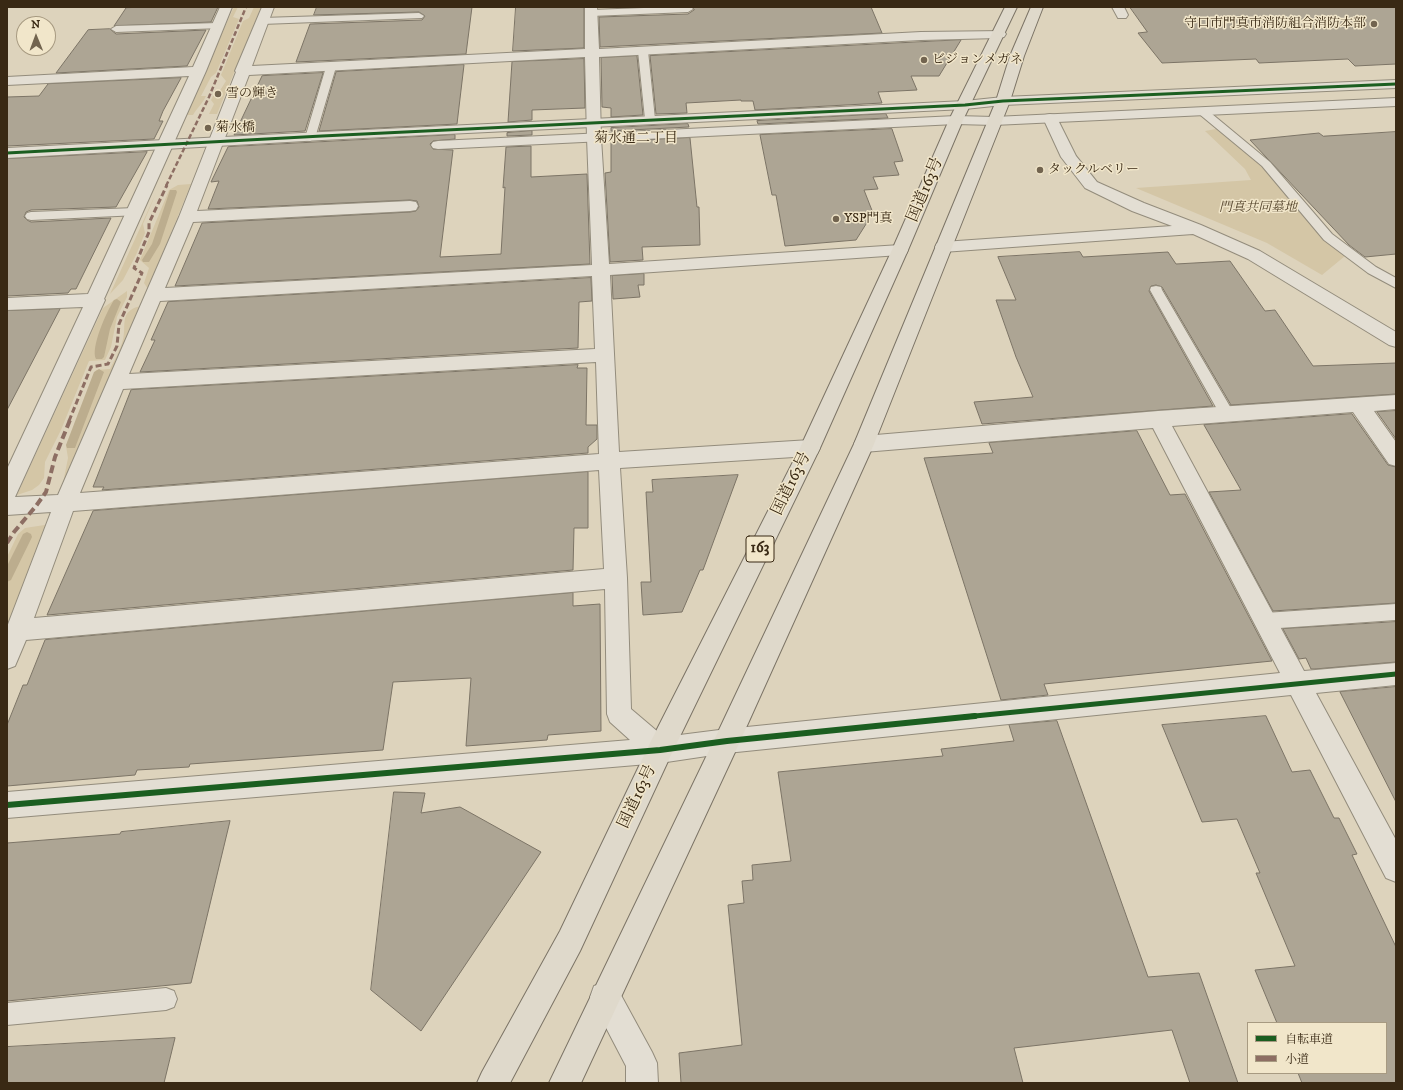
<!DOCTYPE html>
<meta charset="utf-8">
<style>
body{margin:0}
#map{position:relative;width:1403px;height:1090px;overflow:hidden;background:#ddd3bc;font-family:"IM FELL DW Pica","Noto Serif JP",serif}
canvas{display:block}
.frame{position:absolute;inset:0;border:8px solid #392914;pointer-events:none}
.legend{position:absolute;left:1247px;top:1022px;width:140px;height:52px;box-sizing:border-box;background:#f1e6ca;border:1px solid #a79a81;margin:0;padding:5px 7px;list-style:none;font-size:12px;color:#392914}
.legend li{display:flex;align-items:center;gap:8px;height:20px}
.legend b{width:20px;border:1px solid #a79a81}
.north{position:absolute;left:16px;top:16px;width:40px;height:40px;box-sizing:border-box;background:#f1e6ca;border:1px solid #a79a81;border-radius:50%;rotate:359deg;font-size:11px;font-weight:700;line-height:16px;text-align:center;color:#392914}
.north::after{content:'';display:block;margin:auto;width:14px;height:18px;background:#72644f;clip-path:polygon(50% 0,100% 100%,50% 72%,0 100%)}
</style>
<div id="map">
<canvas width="1403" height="1090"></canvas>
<div class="frame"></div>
<ul class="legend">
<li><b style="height:5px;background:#1b5e20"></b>自転車道</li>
<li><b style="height:5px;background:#8d6e63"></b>小道</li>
</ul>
<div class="north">N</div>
</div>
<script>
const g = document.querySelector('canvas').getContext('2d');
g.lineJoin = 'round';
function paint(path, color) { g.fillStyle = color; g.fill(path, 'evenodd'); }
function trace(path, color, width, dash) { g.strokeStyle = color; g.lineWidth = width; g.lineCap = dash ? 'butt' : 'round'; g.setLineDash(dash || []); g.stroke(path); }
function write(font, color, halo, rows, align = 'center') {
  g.font = font + ' "IM FELL DW Pica","Noto Serif JP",serif'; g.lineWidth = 3; g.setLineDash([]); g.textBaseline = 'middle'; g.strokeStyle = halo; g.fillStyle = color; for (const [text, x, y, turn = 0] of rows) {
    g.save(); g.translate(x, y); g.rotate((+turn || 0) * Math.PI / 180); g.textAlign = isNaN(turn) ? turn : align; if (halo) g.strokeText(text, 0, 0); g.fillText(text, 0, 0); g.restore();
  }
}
const green = new Path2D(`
 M234 7H238L233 17 239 19 216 73 211 77 201 96H206C203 103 197 108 193 115H186L185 114Z
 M254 7H261L217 114H209L214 104 211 100 213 96 219 92 226 81 221 75 243 21 249 18Z
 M1216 129 1260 164 1320 235 1345 256 1322 275 1267 243 1136 188 1251 180 1245 169 1205 131Z
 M191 184 148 289 144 283 149 268 140 260 169 190 178 185Z
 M156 193 143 224 145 233 136 255 123 280 110 294Z
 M127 291V297L117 317 111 347 105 360 89 361 61 430 45 462 44 478 39 485 32 490 17 495 103 308Z
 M141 306 66 486 63 483 68 458 66 446 96 370 110 369C114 361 119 352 122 343 128 327 117 311 141 306Z
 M51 524 7 632V557L18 534 25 528Z`);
const stream = new Path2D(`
 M170 190H176L177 192 160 244 149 262H143L142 260 152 244Z
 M117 299 121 302 110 329 104 357 102 359H96C90 348 107 311 114 300Z
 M99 369 104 372 75 448H67L66 445 94 372Z
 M27 532 31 534 32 537 11 580 7 582V566L23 534Z`);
const building = new Path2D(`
 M149 7H218L211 22 114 26 126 8Z
 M317 7H472L466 54 296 62 310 24 422 20 425 16 419 12 314 15Z
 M516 7H584V48L513 51Z
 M693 7H871L882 33 600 47 599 17 688 14 694 10Z
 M1130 7H1396V64L1355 66 1348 59 1259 63 1256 59 1162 63 1138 33 1147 32Z
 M110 29 116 34 206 30 187 66 56 73 88 30Z
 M961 40 939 76H911L917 90 878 92 882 103 755 110 753 101H741V100L686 103 687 113 656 114 650 56Z
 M637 56 643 115 611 117V108L602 107 601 58Z
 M584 59 585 108 532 110V120L508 122 512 62Z
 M464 65 457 124 319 131 336 72Z
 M323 73 305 131 234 135 262 76Z
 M181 78 163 111 159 121H163L154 139 7 146V97L39 96 48 84Z
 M886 114 888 118 758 124 757 121Z
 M688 124 689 127 611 131V128Z
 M892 129 903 161 894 162 899 175 873 177 878 189 864 190 873 213 856 240 785 246 776 195H772L760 135Z
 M532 131V135L507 136V133Z
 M1396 132V254L1365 257 1349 245 1250 140 1319 133 1323 136Z
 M455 135V139L433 141 430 144 433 149 453 150 440 257 501 254 505 187 503 188 506 147 531 146V177L587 174 590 264 175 286 202 223 410 212 416 211 419 207 417 201 410 200 208 209 219 181 211 182 228 147Z
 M690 138 697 207H699L700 245 642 247 643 260 610 262 605 173 611 172V142Z
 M147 152 116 207 31 210 26 212 24 217 27 220 31 222 111 218 76 289H71L68 293 7 296V159Z
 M1080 252 1083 257 1168 252 1176 264 1230 261 1265 311 1275 310 1313 366 1396 363V394L1231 405 1162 287 1156 285 1151 286 1149 291 1213 406 982 424 974 402 1033 397 1016 357 996 300H1016L998 257Z
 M644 274V285H638L640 297 613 299 612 276Z
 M591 278 592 301 579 302 578 348 140 372 155 340H151L168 302Z
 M60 309 7 410V311Z
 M578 365 577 368H587L586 425H597V439L588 447V453L102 490 104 487H93L131 390Z
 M1396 411V439L1377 412Z
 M1352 414 1388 465 1396 467V603L1273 611 1209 492 1241 490 1204 425Z
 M1137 431 1170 495 1185 494 1272 661 1044 684 1048 695 1001 700 924 458 993 453 989 443Z
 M588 472V528H574L573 570 47 615 93 511Z
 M738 475 703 570H700L682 612 643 615 641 582H651L646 492H653L652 480Z
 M573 593V606L600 604 601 731 548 735 547 740 466 746 471 678 393 682 383 750 190 764 189 767 137 770 135 775 7 786V725L23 685H27L45 640Z
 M1396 622V662L1315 669H1311L1306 658 1299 659 1283 629Z
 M1396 687V802L1340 692Z
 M1266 716 1292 772 1310 770 1334 818H1339L1357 854 1352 855 1396 947V1083H1302L1298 1073H1386V1023H1277L1255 970 1295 966 1256 873H1260L1237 819 1202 822 1162 725Z
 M1057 721 1148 977 1199 973 1238 1083H1190L1172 1030 1014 1048 1023 1083H681L679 1053 742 1045 728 905 744 903 742 881 753 880 752 865 791 861 778 772 943 756 941 749 1014 741 1009 725Z
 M394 792 425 793 421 813 460 807 541 852 421 1031 371 990Z
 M230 821 191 983 7 1001V843L120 834 121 832Z
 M175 1038 164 1083H7V1047Z`);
const service = new Path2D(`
 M670 7H691L693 9 688 12 591 16 586 13 591 10Z
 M419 13 424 16 422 18 262 24 257 21 262 18Z
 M218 23 221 24 223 26 221 28 116 32 111 29 116 26Z
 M643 48 648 51 655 119 650 122 645 119 638 51Z
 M331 64 336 67 315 138 310 141 306 140 305 138 326 67Z
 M1202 108 1206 109 1270 162 1332 234 1376 267 1396 278V288L1368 273 1324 240 1262 166 1198 113 1197 111Z
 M135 208 139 209 141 212 139 215 31 220 27 219 25 216 27 213 31 212Z
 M1156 286 1161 287 1162 290 1232 410 1234 414 1232 418 1227 419 1222 418 1150 290 1151 287Z
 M1396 604V620L1265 629 1259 626 1257 621 1259 616 1265 613Z
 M166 988 174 991 177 999 174 1007 166 1010 7 1025V1003Z`);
const minor = new Path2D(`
 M220 7H232L206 71 104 299 105 300 15 497 58 495 179 217 236 72 235 71 262 7H274L252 66 585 49V7H597L599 49 921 32 1004 31 1006 34 1004 37 999 38 921 40 599 57 601 138 609 264 900 245 906 246 908 250 906 254 900 255 610 275 619 452 810 440 817 442 820 448 817 454 810 456 620 468 627 578 631 709 664 737 727 729 1280 673 1153 428 864 452 857 450 854 444 857 438 864 436 1158 411 1396 395V409L1374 411 1396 442V466L1389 464 1353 412 1172 426 1304 671 1396 663V685L1316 693 1396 840V882L1386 878 1291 695 727 753 660 763 7 818V792L630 740 610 722 607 714 605 589 26 640 15 666 7 669V627L51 512 7 515V469L83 307 7 310V298L88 294 189 76 7 85V77L193 67ZM585 57 587 138 592 265 165 288 193 222 410 211 416 210 418 206 416 202 410 201 197 211 249 75ZM592 276 595 349 129 374 160 301ZM596 362 599 454 80 493 123 389ZM599 470 604 569 34 618 73 511Z
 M1112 7H1124L1128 15 1126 18H1118Z
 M1050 114 1055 115 1057 118 1076 156 1097 182 1144 203 1201 225 1260 251 1396 332V347L1389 345 1248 259 1193 234 943 252 937 251 935 247 937 243 943 242 1172 226 1132 211 1085 188 1061 157 1043 118 1045 115Z
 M605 982 616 986 652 1052 657 1063 658 1083H626V1066L590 997 594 986Z`);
const tertiary = new Path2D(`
 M1396 80V88L1003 105 965 109 322 140 7 158V148L322 132 965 101 1003 97Z
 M1396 98V106L994 125 956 124 438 149 433 148 431 145 433 142 438 141 956 116 994 117Z`);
const trunk = new Path2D(`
 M1005 7H1017L963 120 908 250 820 448 669 759 580 951 510 1083H477L482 1072 560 931 651 741 800 448 892 250 949 120Z
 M1031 7H1043L1024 56 1010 101 874 444 736 750 581 1083H549L718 732 854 444 996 101 1010 56Z`);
const quietFar2 = new Path2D(`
 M166 186 209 97 246 7`);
const quietFar1 = new Path2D(`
 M69 421 91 367 108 364 117 346 119 324 142 273 134 268 149 232V223L167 185`);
const quiet = new Path2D(`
 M7 543 14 532 36 506 46 492 55 457 70 420`);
const cyclewayFar2 = new Path2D(`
 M7 153 322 136 965 105 1003 101 1396 84`);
const cyclewayFar1 = new Path2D(`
 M965 717 1396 674`);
const cycleway = new Path2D(`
 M7 805 660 750 727 741 975 716`);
const markers = [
 [1374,24,4,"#72644f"],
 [924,60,4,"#72644f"],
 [218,94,4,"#72644f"],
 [208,128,4,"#72644f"],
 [1040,170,4,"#72644f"],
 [836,219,4,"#72644f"]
];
const farPoinames = [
 ["守口市門真市消防組合消防本部",1366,24,"right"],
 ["ビジョンメガネ",932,60],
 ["雪の輝き",226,94],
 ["菊水橋",216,128],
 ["タックルベリー",1048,170],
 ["YSP門真",844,219]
];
const farParknames = [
 ["門真共同墓地",1258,208]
];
const farNeighbourhoodnames = [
 ["菊水通二丁目",636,139]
];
const shields = [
 [760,549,28]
];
const shieldNames = [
 ["163",760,549]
];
const streetNames = [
 ["国道163号",926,190,-67],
 ["国道163号",792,484,-64],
 ["国道163号",638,797,-65]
];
paint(green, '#d4c6a6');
paint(stream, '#bcad8e');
paint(building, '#ada594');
trace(building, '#7c7466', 1);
trace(service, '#938c7c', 2);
trace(minor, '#938c7c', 2);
trace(tertiary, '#938c7c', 2);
trace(trunk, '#7c7466', 2);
paint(service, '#e3ded3');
paint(minor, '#e3ded3');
paint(tertiary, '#e3ded3');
paint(trunk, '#dfd9cb');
trace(quietFar2, '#8d6e63', 2.5, [5, 2.5]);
trace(quietFar1, '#8d6e63', 3, [6, 3]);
trace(quiet, '#8d6e63', 4, [8, 4]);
trace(cyclewayFar2, '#1b5e20', 3);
trace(cyclewayFar1, '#1b5e20', 5);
trace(cycleway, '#1b5e20', 6);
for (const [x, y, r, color] of markers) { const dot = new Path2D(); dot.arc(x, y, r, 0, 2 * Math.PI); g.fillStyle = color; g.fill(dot); trace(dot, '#f1e6ca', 1.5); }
write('13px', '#392914', '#f1e6ca', farPoinames, 'left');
write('italic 13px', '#56462e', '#f1e6ca', farParknames);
write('14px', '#392914', '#f1e6ca', farNeighbourhoodnames);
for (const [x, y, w] of shields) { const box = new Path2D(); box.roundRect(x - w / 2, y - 13, w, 26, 3); g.fillStyle = '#f1e6ca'; g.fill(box); trace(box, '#392914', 1); }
write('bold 15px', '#392914', null, shieldNames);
write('16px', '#392914', '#f1e6ca', streetNames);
</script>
